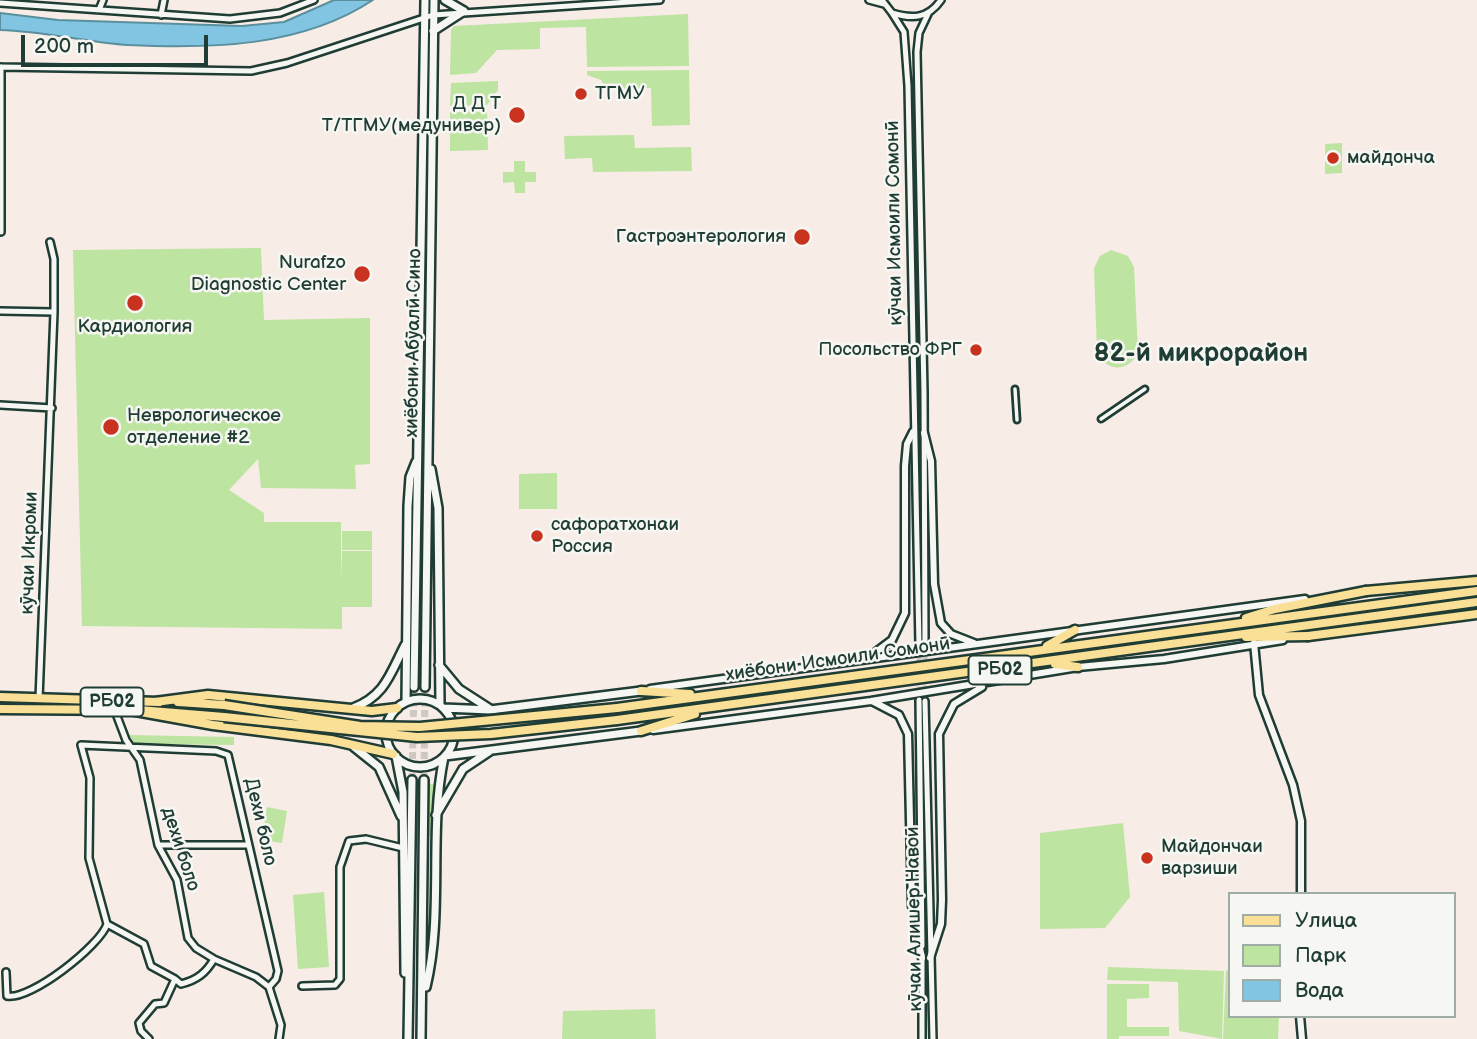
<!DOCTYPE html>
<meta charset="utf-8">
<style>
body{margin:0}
#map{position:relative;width:1477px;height:1039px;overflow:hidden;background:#f8ece6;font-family:"Balsamiq Sans",sans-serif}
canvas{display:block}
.legend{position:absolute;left:1228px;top:892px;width:228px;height:126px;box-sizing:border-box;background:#f6f6f2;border:2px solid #a0aca6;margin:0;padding:9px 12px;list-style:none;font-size:21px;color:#1f3d34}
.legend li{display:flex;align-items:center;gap:14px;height:35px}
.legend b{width:35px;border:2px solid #a0aca6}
.scale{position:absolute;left:21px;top:35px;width:187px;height:32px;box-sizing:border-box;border:4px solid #1f3d34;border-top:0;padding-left:9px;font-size:21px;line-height:24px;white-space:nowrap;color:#1f3d34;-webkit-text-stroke:5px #f6f6f2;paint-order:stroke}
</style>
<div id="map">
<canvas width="1477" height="1039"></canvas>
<ul class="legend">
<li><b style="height:9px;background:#fadf96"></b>Улица</li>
<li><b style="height:19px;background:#bde4a0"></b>Парк</li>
<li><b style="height:19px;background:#82c5e3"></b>Вода</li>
</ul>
<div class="scale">200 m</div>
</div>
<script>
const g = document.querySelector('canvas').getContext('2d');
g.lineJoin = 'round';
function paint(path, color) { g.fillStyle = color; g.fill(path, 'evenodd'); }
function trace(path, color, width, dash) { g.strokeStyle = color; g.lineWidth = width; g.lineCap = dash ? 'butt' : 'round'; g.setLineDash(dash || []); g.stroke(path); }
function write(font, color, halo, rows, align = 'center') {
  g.font = font + ' "Balsamiq Sans",sans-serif'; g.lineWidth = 5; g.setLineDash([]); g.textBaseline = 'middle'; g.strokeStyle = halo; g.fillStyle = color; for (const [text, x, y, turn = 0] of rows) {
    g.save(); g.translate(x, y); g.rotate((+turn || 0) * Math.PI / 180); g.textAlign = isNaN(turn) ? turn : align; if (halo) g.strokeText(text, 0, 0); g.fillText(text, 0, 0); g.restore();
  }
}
const green = new Path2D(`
 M688 14 689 66 587 67 586 27 540 28V49L497 50 476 73 450 75 451 30 454 26Z
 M689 70 690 125 652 126 651 88 606 89 601 80 587 75V71Z
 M498 81V90L487 105 450 106 451 83Z
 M487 111 488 150 450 151V112Z
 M634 135 635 148 691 147 692 171 593 172 592 158 565 159 564 136Z
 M1342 143V173L1325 174V144Z
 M514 161H525V172H536V182H525V193H515L514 182 503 183V172H514Z
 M261 248 264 320 370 318V464L355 465 356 489 261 488 258 459 229 490 264 513V522H341V579L342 551H372V607H342V629L82 626 73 250Z
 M1111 250 1128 256 1134 267 1138 352C1130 372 1106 373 1097 352L1094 268 1100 256Z
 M557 473V509H519V474Z
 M342 531H372V550H342Z
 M129 735 234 737V745L135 744Z
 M439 784 438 831 428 837 427 848 418 849 397 818V785Z
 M267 807 287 811 282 843 262 840Z
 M1123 823 1130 897 1105 928 1040 929V833Z
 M324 892 329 967 298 969 293 895Z
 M1108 967 1224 971 1222 1039 1179 1031 1178 982 1107 980Z
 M1226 970 1230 971V1016H1279L1278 1039H1223Z
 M1107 984H1149V998L1127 999V1027H1169V1036H1119V1039H1107Z
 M655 1009 656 1039H562L563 1011Z`);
const water = new Path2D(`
 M334 0H373C302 47 212 49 128 45 86 42 43 31 0 30V13L58 20 242 26 284 22Z`);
const minorTunnel = new Path2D(`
 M925 648V701
 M919 649V695`);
const secondaryTunnel = new Path2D(`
 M412 780 414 687
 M424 780 425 687`);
const pedestrian = new Path2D(`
 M1015 389 1017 420
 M1101 419 1145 389`);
const minor = new Path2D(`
 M869 0 884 4
 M882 0 892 13C912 19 928 19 941 0
 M0 3 230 19 280 13 314 0
 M99 10 103 0
 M892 13 904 32 908 86 919 646
 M161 15 164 0
 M0 67 251 71 287 63 433 15 660 0
 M1 232V67
 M0 311 54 312
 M0 405 52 408
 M925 645 924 392 917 52 919 33 928 14
 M39 699 54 312V259L50 242
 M919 700 922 946
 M925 701 933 1039
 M115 711 126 740 140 760 158 845 177 880 188 938 196 948 214 959 256 977 269 987 281 1025 279 1039
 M158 845H248
 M6 972 7 996C30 1001 101 945 107 924
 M175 979 181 984C197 980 206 973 214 959
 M302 986 335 985 340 979V867L349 841 366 839 403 848
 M149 1039 141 1031 139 1023 155 1004 164 1003 175 979 151 966 144 944 107 924 89 858 90 778 81 745 216 751 228 755 278 971 276 979 269 987
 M922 1039V955`);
const tertiary = new Path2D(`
 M924 433 931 461 934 584 941 623 951 634 974 643
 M1254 643 1259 695 1293 785 1301 821V894
 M868 658 892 640 905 613V466L907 444 913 432
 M650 689 1305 599
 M872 701 899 715 908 734 912 906 922 958
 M653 730 871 701 1078 667 1164 659 1283 640
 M930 958 941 924 942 900 939 734 954 704 982 687
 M1300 1016 1302 1039`);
const secondary = new Path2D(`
 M445 0 464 11
 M433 31 464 11
 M431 469 438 508 440 705
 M439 665 459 689 490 709
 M414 687 425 0
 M425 687 434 0
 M386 733a34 34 0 1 1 68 0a34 34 0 1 1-68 0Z
 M406 702 408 506 410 477 416 462
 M353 708C385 696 390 674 405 645
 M444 708 490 710 641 691
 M354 747 379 767 401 816
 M396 756 403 792 405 973
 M445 756 641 731
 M436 815 463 769 490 751
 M426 987C444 912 428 833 444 757
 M408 1039 412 780
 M421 1039 424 780`);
const primary = new Path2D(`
 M1366 591 1477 581
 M1308 636 1477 614`);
const trunk = new Path2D(`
 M1246 618 1275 609 1366 591
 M1246 637 1308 636
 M1047 646 1075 630
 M1055 664 1078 667
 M641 691 690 694
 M0 697 159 702
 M155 702 208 695 372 711 397 708
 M178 702 224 705
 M617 708 1477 591
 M0 709 139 710 224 717
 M130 710 213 725 331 740 393 754
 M617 720 1477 602
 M641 731 695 714`);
const trunkBridge = new Path2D(`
 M224 705 360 726 420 727 617 708
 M224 717 417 737 491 734 617 720`);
const markers = [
 [581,94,7,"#c8321e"],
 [517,115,9,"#c8321e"],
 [1333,158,7,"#c8321e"],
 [802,237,9,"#c8321e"],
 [362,274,9,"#c8321e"],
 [135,303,9,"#c8321e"],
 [976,350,7,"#c8321e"],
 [111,427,9,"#c8321e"],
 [537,536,7,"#c8321e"],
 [1147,858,7,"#c8321e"]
];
const shields = [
 [1000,670,63],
 [112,702,63]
];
const shieldNames = [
 ["РБ02",1000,670],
 ["РБ02",112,702]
];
const poiNames = [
 ["ТГМУ",595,94],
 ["Д Д Т",501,104,"right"],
 ["Т/ТГМУ(медунивер)",501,126,"right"],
 ["майдонча",1347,158],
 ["Гастроэнтерология",786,237,"right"],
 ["Nurafzo",346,263,"right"],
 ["Diagnostic Center",346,285,"right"],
 ["Кардиология",135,327,"center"],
 ["Посольство ФРГ",962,350,"right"],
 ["Неврологическое",127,416],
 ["отделение #2",127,438],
 ["сафоратхонаи",551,525],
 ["Россия",551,547],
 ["Майдончаи",1161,847],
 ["варзиши",1161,869]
];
const streetNames = [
 ["кӯчаи Исмоили Сомонӣ",895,223,-91],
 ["хиёбони Абӯалӣ Сино",414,343,-89],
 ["кӯчаи Икроми",30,553,-88],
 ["хиёбони Исмоили Сомонӣ",838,660,-8],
 ["Дехи боло",260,822,77],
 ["дехи боло",180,849,72],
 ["кӯчаи Алишер Навоӣ",915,919,-91]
];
const districtNames = [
 ["82-й микрорайон",1201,354]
];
paint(green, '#bde4a0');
paint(water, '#82c5e3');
trace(water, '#5a8f9d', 2);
trace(minorTunnel, '#cdc9c2', 5, [5, 2.5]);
trace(secondaryTunnel, '#cdc9c2', 7, [7, 3.5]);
trace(pedestrian, '#1f3d34', 9);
trace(minor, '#1f3d34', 10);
trace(tertiary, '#1f3d34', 11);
trace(secondary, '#1f3d34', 12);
trace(primary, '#1f3d34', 13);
trace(trunk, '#1f3d34', 13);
trace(pedestrian, '#f6f6f2', 3.5);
trace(minor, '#f6f6f2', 5);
trace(tertiary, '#f6f6f2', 6);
trace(secondary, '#f6f6f2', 7);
trace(primary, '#fadf96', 8);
trace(trunk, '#fadf96', 8);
trace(trunkBridge, '#1f3d34', 13, []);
trace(trunkBridge, '#fadf96', 8);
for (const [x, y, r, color] of markers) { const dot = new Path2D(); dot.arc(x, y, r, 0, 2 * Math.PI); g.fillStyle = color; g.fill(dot); trace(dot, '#f6f6f2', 2.5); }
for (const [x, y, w] of shields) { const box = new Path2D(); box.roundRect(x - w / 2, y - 14.5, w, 29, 5); g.fillStyle = '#f6f6f2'; g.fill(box); trace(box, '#1f3d34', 2); }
write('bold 18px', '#1f3d34', null, shieldNames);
write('19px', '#1f3d34', '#f6f6f2', poiNames, 'left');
write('19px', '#1f3d34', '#f6f6f2', streetNames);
write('bold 26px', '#1f3d34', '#f6f6f2', districtNames);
</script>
